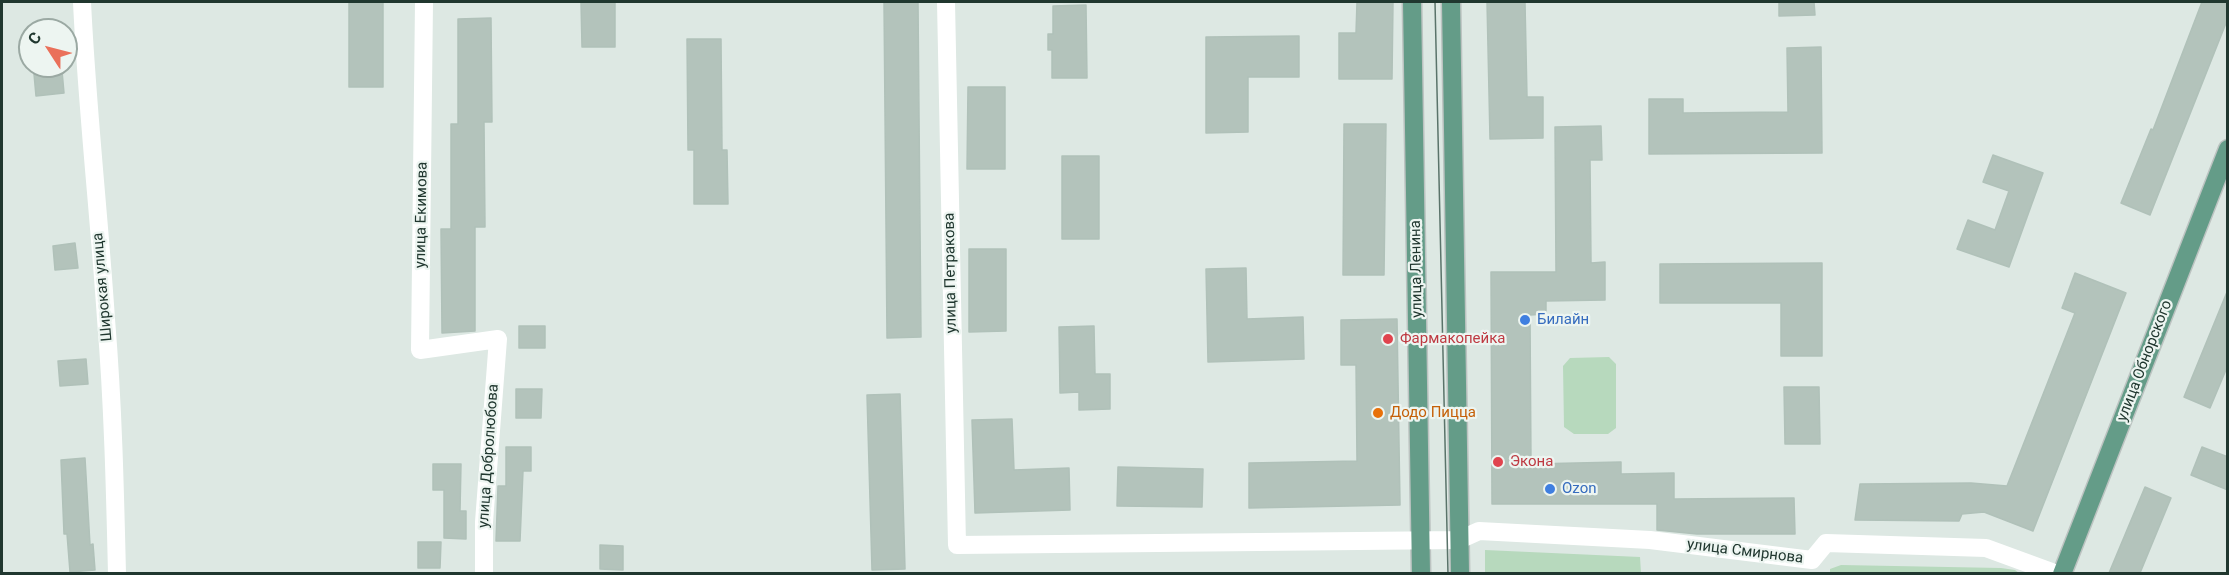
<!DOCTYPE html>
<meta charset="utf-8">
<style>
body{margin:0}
#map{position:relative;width:2229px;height:575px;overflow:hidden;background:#dde8e3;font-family:Roboto,sans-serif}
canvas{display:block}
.frame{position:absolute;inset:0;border:3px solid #20372f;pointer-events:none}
.north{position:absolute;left:18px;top:18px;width:60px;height:60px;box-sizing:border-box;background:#edf5f1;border:2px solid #9ba9a3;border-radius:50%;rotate:306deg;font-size:16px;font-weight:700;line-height:24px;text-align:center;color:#20372f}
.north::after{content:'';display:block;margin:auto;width:21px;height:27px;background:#ea705a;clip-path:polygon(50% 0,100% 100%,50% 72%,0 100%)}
</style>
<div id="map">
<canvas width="2229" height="575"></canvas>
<div class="frame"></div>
<div class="north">С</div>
</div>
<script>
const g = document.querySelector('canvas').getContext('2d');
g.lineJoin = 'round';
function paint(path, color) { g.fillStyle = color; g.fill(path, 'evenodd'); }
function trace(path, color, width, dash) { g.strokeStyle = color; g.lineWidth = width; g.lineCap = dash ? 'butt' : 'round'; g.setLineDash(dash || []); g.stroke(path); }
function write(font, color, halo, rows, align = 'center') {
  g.font = font + ' Roboto,sans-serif'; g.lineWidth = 4.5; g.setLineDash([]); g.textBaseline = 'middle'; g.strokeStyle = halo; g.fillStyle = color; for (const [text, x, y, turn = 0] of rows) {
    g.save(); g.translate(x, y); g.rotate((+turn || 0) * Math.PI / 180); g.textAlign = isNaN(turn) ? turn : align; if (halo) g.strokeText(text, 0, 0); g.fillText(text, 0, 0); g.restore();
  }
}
const green = new Path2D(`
 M1609 357 1616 364V428L1608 434H1574L1564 427 1563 366 1570 358Z
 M1485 550 1640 557 1641 573H1485Z
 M1841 565 2001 568 2015 570 2019 573H1830V569Z`);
const building = new Path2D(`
 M349 2H383V87H349Z
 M581 2H615V47H582Z
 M884 2H918L921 337 887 338Z
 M1357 2H1393L1392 79H1339V33H1356Z
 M1487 2H1525L1527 97H1543V138L1490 139Z
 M1779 2H1814L1815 15 1779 16Z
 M2202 2H2228V18L2150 215 2121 203 2151 129 2153 130Z
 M1086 5 1087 78H1052V50H1048V34H1053V6Z
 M491 18 492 122H484L485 227H475V331L442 333 441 229H451V124H458V19Z
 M1299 36V77H1248V132L1206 133V37Z
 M687 39H721L722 150H727L728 204H694V150H688Z
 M1821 47 1822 153 1649 154V99H1683V113L1788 112 1787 48Z
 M62 71 64 93 36 96 34 74Z
 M968 87H1005V169H967Z
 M1344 124H1386L1384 275H1343Z
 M1601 126 1602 160H1590L1591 263 1605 262V300L1546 301V314L1530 315 1531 464 1621 462V474L1674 473V499L1794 498 1795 534H1697L1657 530V504H1492L1491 272H1556L1555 127Z
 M1993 155 2043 173 2009 267 1957 249 1968 220 1995 230 2009 191 1983 182Z
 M1062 156H1099V239H1062Z
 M75 243 78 268 55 270 53 246Z
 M969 249H1006V331L969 332Z
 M1822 263V356H1781V303H1660V264Z
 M1246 268 1247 319 1303 317 1304 359 1208 362 1206 269Z
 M2075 273 2126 293 2033 531 1984 512 1962 514 1959 521 1855 520 1860 484 1971 483 2007 486 2075 313 2062 308Z
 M2227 292 2228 365 2210 408 2184 397Z
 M1397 319 1400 505 1249 508V463L1357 461 1356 365H1341V320Z
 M519 326H545V348H519Z
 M1094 326 1095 374H1110V409L1079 410V392L1060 393 1059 327Z
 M86 359 88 384 60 386 58 361Z
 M1784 387H1819L1820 444H1785Z
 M516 389H542L541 418H516Z
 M900 394 905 569 872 570 867 395Z
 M1012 419 1014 470 1069 468 1070 510 975 513 972 420Z
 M506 447H531V471H523L520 541H496L498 486H506Z
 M2202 447 2228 457V490L2191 475Z
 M85 458 90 545 93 544 95 570 70 572 67 534H64L61 460Z
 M433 464H461L460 511H466V539L444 538V490H433Z
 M1118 467 1203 469 1202 507 1117 506Z
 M2145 487 2171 498 2140 573H2109Z
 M418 542H441L440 568H418Z
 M600 545 623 546V570L600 569Z`);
const minor = new Path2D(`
 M82 2C87 108 99 213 106 319 113 404 115 489 117 574
 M424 2 420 350 498 339 484 522V574
 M946 2 957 545 1459 540 1479 531 1650 540 1812 560 1826 543 1986 548 2057 574`);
const major = new Path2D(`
 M1412 2 1421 574
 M1451 2 1460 574
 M2062 574 2228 149`);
const tram = new Path2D(`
 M1435 2 1448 574`);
const markers = [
 [1525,320,6,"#3f7fe0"],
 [1388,339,6,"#e0444e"],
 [1378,413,6,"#e8710a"],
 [1498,462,6,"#e0444e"],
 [1550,489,6,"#3f7fe0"]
];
const streetNames = [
 ["улица Екимова",422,215,-89],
 ["улица Ленина",1417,269,-91],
 ["улица Петракова",951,273,-91],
 ["Широкая улица",103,287,-95],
 ["улица Обнорского",2145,361,-69],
 ["улица Добролюбова",489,456,-86],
 ["улица Смирнова",1745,552,7]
];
const shopNames = [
 ["Билайн",1537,320],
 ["Ozon",1562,489]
];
const healthNames = [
 ["Фармакопейка",1400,339],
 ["Экона",1510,462]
];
const foodNames = [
 ["Додо Пицца",1390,413]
];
paint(green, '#b7d9bd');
paint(building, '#b3c3bb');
trace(building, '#b0c1b9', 1.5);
trace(major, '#bcc3c1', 21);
trace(minor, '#fff', 18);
trace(major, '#649c88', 18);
trace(tram, '#5a736a', 1.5);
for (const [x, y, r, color] of markers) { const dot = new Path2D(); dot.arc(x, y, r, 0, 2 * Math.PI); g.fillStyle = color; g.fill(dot); trace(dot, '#edf5f1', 2); }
write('15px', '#20372f', '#edf5f1', streetNames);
write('15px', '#366cbe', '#edf5f1', shopNames, 'left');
write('15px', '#be3a42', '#edf5f1', healthNames, 'left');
write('15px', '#c56008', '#edf5f1', foodNames, 'left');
</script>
